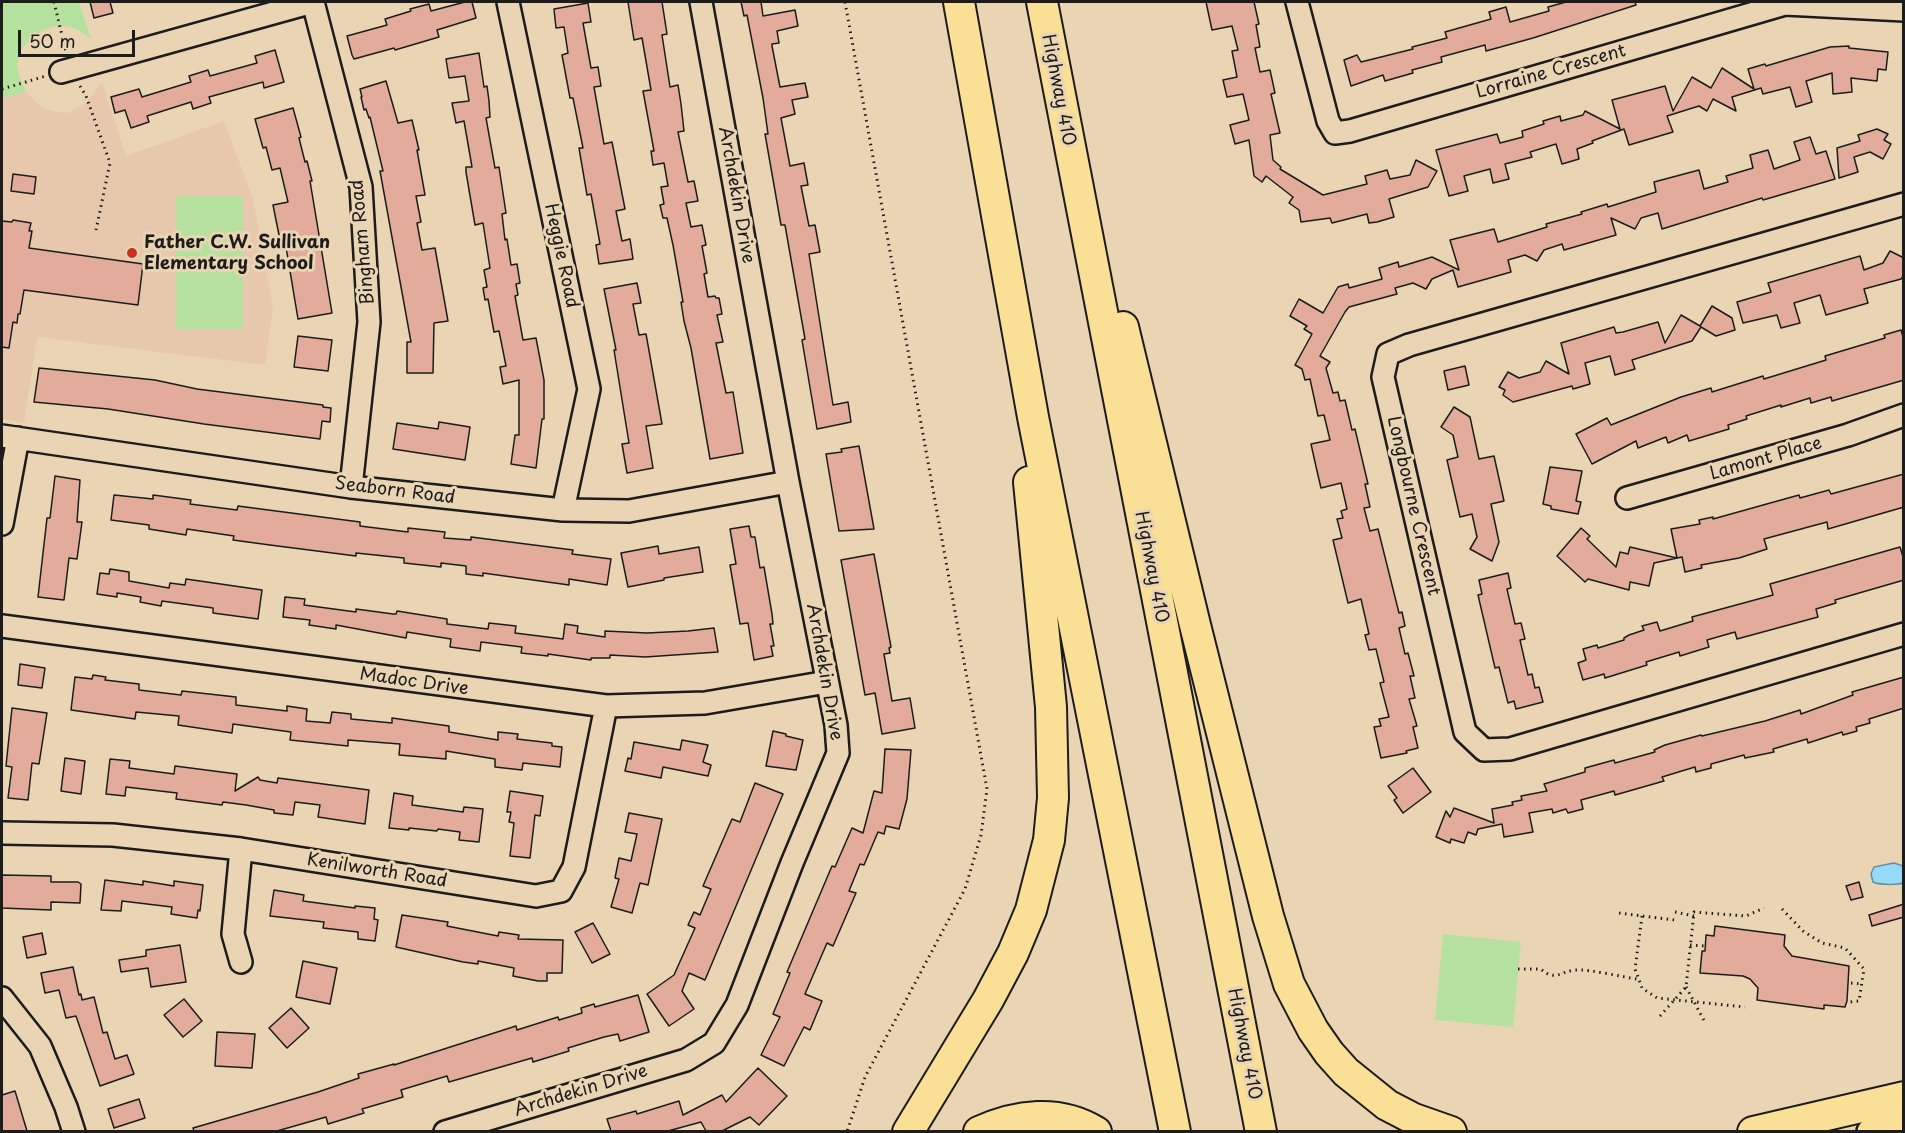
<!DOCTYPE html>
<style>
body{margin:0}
#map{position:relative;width:1905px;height:1133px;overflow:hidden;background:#e9d5b3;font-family:"Playpen Sans",sans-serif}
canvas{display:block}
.frame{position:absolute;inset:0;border:3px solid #1c1c1c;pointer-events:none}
.scale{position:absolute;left:18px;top:30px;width:117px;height:27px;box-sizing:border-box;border:3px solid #1c1c1c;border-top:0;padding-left:8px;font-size:18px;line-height:21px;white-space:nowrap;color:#1c1c1c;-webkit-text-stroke:4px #e9d5b3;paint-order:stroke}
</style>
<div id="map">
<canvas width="1905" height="1133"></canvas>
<div class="frame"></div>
<div class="scale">50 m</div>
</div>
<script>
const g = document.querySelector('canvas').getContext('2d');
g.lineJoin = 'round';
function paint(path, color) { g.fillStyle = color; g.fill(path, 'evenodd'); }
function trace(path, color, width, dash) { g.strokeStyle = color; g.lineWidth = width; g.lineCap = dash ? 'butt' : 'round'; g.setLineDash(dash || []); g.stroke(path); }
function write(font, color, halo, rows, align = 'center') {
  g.font = font + ' "Playpen Sans",sans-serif'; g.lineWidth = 6; g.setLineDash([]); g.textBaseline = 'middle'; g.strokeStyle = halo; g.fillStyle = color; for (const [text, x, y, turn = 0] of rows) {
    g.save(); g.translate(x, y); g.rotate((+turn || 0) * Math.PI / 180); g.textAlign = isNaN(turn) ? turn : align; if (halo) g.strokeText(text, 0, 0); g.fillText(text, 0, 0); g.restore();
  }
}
const built = new Path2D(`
 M102 82 126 156 224 121 253 199 273 308 265 365 37 337 24 423 2 419V98L26 92 40 106 54 111 69 113 87 102Z`);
const green = new Path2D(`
 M2 2H79L91 39C84 34 74 26 65 26 45 24 22 40 18 60 15 70 22 82 26 92L2 98Z
 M176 196H243V329H176Z
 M1443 934 1521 942 1513 1027 1435 1020Z`);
const water = new Path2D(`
 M1894 863 1903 866V883C1897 885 1879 885 1873 882L1871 874 1874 867Z`);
const building = new Path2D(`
 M90 2H110L113 13 94 18Z
 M465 2H472L476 18 437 30 439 37 395 50 394 48 354 59 352 55 347 36 387 25 385 19 411 11 410 9 429 4 431 11Z
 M628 2H662L667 34 662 35 670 87 678 85 681 104 684 131 678 132 688 182 694 181 698 201 686 203 691 227 702 225 706 245 702 246 707 273 704 274 708 297 715 296 716 298H719L722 314 717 315 723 342 716 343 726 393 733 392 743 453 710 459 691 348 684 321 681 302H683L673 245 667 218H663L660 205 664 204 661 187 668 186 664 163 653 165 651 151H654L643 91 651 90 642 38 634 40Z
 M741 2H761L763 16 795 10 798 26 777 31 779 43 772 44V46L780 87 805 83 808 97 792 100 795 114 781 118 790 166 804 163 808 185 801 186 809 226 815 225 820 252 809 254 833 405 848 402 851 422 817 429 802 340 805 339 785 225H781L765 134H768L763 98 747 15 744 16Z
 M1206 2H1254L1259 24 1256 25 1260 47 1255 48 1260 72 1270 70 1275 93 1271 94 1280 133 1270 135 1273 160 1281 167 1280 169 1323 195 1367 184 1365 176 1387 170 1390 179 1410 175 1416 160 1437 171 1428 187 1389 199 1394 217 1377 222 1369 223 1367 214 1332 223 1330 218 1301 222 1299 210 1289 203 1293 197 1266 176 1262 182 1254 176 1249 140 1235 144 1230 125 1249 120 1243 94 1227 97 1223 80 1237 77 1232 51 1238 50 1232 26 1212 30Z
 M1566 2H1635L1636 5 1533 38 1486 51 1485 45 1441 57 1442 62 1412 70 1413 73 1385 81 1383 75 1351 86 1344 60 1357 55 1361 62 1413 49 1412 47 1447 38 1445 32 1491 19 1489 12 1506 7 1510 22 1549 11 1548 7Z
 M588 3 591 22 583 23 591 68 598 67 601 86 594 87 604 144 612 142 625 209 616 211 622 241 630 239 633 259 599 264 596 245 600 244 591 194 587 195 579 148H583L573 98H570L562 55 568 53 564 27 556 28 554 9Z
 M1849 46V48L1888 52 1886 70 1878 69 1877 81 1851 78 1852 92 1833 94 1832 73 1806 81 1812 102 1796 107 1790 87 1763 94 1761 88 1732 97 1736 111 1713 99 1707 111 1699 106 1667 116 1673 132 1629 145 1624 129 1592 141 1593 143 1577 149 1579 159 1562 164 1556 144 1530 152 1532 157 1505 164 1509 179 1493 183 1490 169 1464 176 1468 191 1449 196 1436 150 1497 134 1500 143 1523 137 1522 131 1544 124 1543 121 1560 116 1561 121 1583 115 1585 111 1620 129 1612 100 1665 86 1673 111 1692 77 1711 88 1722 68 1754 89 1748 69 1765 64 1766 66 1830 47Z
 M275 50 284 82 264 88 263 82 209 97 211 103 193 109 191 102 147 116 149 122 131 128 125 110 115 113 111 97 139 89 142 97 191 82 189 76 208 70 210 76 257 63 255 56Z
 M479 53 484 87 487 86 489 101 490 117 486 118 495 168 499 167 506 213 502 214 505 240 507 239 511 265 517 264 520 283 516 284 518 295 515 296 523 340 536 338 544 380V419H542L536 468 511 464 515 435H519V380L503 384 500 367 506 366 499 331 494 332 488 299 485 300 483 288 487 287 484 270 490 268 483 223 475 225 466 172V167H472L464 121 456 123 452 103 469 101 465 76 449 78 446 59Z
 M386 81 398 123 412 120 419 150H417L425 195 416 196 421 222 417 223 422 250 435 248 448 321 434 323 433 373H407V342H411L380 171H383L370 117 369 118 366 109 364 110 361 97H362L360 89Z
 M293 108 301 137 299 138 305 162 307 161 312 181H310L332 313 298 319 284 235H279L273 205 288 202 280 168 272 170 266 147 263 148 255 119Z
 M1877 129 1888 134 1884 140 1891 144 1883 159 1870 152 1854 157 1858 172 1839 178 1837 148 1860 141 1858 135Z
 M1810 137 1816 154 1826 151 1835 179 1763 200 1762 198 1662 229 1658 213 1641 218 1635 229 1611 218 1616 235 1564 250 1562 244 1544 250 1537 261 1525 255 1508 260 1511 272 1458 287 1453 270 1432 279 1426 289 1413 283 1395 288 1397 294 1349 307 1345 312 1320 356 1330 362 1326 368 1333 393 1338 392 1340 401 1345 400 1352 430 1355 429 1368 484H1365L1370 507 1364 508 1370 531 1378 529 1399 613 1402 612 1405 626 1399 628 1405 654 1408 653 1414 676H1410L1415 698 1409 699 1417 726 1413 727 1418 748 1406 751 1407 753 1381 758 1374 727 1381 726 1379 719 1389 717 1380 683 1384 682 1376 649 1369 650 1365 635 1369 634 1361 599 1348 603 1333 540 1342 538 1337 519 1343 518 1341 511 1347 509 1341 483 1321 488 1317 471 1311 444 1330 440 1324 415 1318 416 1310 379 1305 380 1302 369 1295 365 1312 334 1304 329 1307 326 1290 316 1299 299 1323 313 1338 287 1348 284 1349 288 1382 279 1379 268 1398 262 1399 267 1432 257 1459 270 1450 240 1494 229 1498 242 1547 227 1546 224 1582 214 1581 212 1607 204 1608 207 1656 192 1654 182 1699 170 1704 189 1728 182 1726 176 1753 168 1750 155 1768 150 1774 169 1800 160 1794 142Z
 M13 174 36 177 34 194 11 191Z
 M13 220 31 223 29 231H32L29 248 143 264 138 305 24 290 20 314H18L17 323 13 322 9 348 2 347V221L12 222Z
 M1890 251 1904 258V275L1901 279 1864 289 1868 303 1826 315 1820 295 1794 303 1800 323 1781 328 1777 315 1743 323 1737 302 1771 292 1768 283 1860 256 1864 270 1883 263Z
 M637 283 641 303 633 304 639 335 646 334 648 345 662 424 646 426 653 468 627 473 622 444 629 443 614 350H616L604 289Z
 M1712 306 1732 318 1735 330 1716 336 1701 327 1692 341 1632 360 1635 369 1615 375 1610 356 1585 363 1590 384 1573 389 1572 386 1513 402 1503 395 1505 390 1499 387 1508 372 1519 378 1540 372 1546 361 1569 374 1561 343 1614 327 1616 333 1623 332 1658 322 1665 343 1681 315 1700 326Z
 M1901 330 1904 340V380L1832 401 1831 397 1811 403 1810 398 1781 407V405L1746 416 1747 419 1728 425 1729 429 1689 441 1687 435 1668 443 1666 437 1638 448 1636 441 1592 464 1576 434 1607 418 1611 425 1681 397 1711 388 1712 392 1763 376 1764 379 1826 360 1825 356 1885 338 1884 335Z
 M298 336 332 340 328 371 294 367Z
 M1465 366 1469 385 1448 390 1444 371Z
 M39 368 155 380 197 389 323 405V407L331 408 330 422 322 421 320 439 204 424 108 409 34 402Z
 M1454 407 1470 417 1479 459 1494 456 1504 501 1491 504 1499 542 1492 561 1470 549 1477 537 1472 514 1460 517 1455 495 1447 460 1458 457 1453 435 1441 427Z
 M439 422 470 427 465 460 393 449 397 423 438 429Z
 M859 446 874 529 839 531 826 454 842 452 841 449Z
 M1550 467 1582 471 1576 501 1581 502 1578 514 1551 509V506L1543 504Z
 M1904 474V507L1828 529 1827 522 1764 539 1767 549 1739 558 1701 565 1702 568 1685 572 1682 557 1654 563 1649 586 1630 582 1629 590 1588 579 1585 582 1557 556 1581 528 1590 536 1587 539 1616 567 1620 552 1628 554 1630 547 1677 558 1671 529 1700 524 1699 520 1713 517V519L1799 495 1800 498 1829 490 1831 494Z
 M55 476 80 480 77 522H82L77 559 69 558 64 600 38 597 47 518H50Z
 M114 495 153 499V495L191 500 190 504 237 510 238 506 360 522V526L408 532V528L445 532 444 538 471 540V537L573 550 572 554 611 559 607 585 569 579V585L483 573V576L466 574V566L441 563V567L404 563V558L356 553V556L270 545 233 540 234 536 187 529 186 535 149 529V525L111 520Z
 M749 526 751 537H755L760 568 764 567 772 614 773 624H770L774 646H771L773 656 754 660 748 623 740 624 730 565 736 564 730 529Z
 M658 546 659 554 699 547 703 572 664 578V580L628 587 621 553Z
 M1900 547 1904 560V580L1835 600 1836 603 1816 609 1818 617 1737 639 1735 632 1707 640 1709 647 1680 656 1679 652 1646 662 1647 665 1605 678 1604 674 1583 680 1578 663 1586 660 1583 649 1597 645 1598 648 1624 640V638L1629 635 1644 630 1642 626 1657 622 1660 631 1693 621 1692 617 1773 595 1770 584Z
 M874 554 891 647 889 648 890 653 884 654 892 701 910 698 915 728 882 734 875 693 865 695 841 560Z
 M110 569 129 572V581L169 588 170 583 185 585 186 579 262 590 258 619 213 613V608L162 601 161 606 140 602 141 597 117 593V597L97 594 100 573 109 574Z
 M1508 573 1511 588 1507 589 1515 624 1521 623 1525 639 1520 640 1528 675 1532 674 1535 688 1539 687 1543 702 1516 709 1514 701 1508 703 1499 667 1495 668 1478 595 1482 594 1479 580Z
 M285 597 305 599 304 605 356 612V609L393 614H396L397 611 447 619V624L488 629 489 623 516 626 515 633 563 639 565 624 578 626 577 633 605 637V631L647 633 688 631 714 628 718 652 645 657 610 655V658H591V660L548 654V656L521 653 522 647 481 642 480 651 450 647 451 639 407 632 406 638 336 625V629L309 625 310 620 283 617Z
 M20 664 45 668 42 688 18 685Z
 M93 675 106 677 105 680 139 684V690L181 695 182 691 236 697V705L287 711V706L307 709 306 721 330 723 332 712 351 714V719L392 723V718L449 726V732L498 740V732L518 734 517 739 552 743V746L562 747 560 767 523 763 522 770 495 767V759L446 751V759L399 755 400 744 348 740V746L290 740 291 732 233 724 232 733 178 725 179 716 136 712 135 719 71 710 75 677 92 679Z
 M1904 677V708L1869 719 1870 723 1856 727 1857 731 1843 735 1842 732 1808 743 1807 739 1773 749 1774 752 1745 758 1744 755 1711 764V768L1696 772 1695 767 1662 777 1664 781 1615 795 1614 791 1581 800 1583 809 1568 813 1566 809 1553 813 1552 809 1529 813 1533 832 1504 837 1502 824 1478 829 1476 835 1468 832 1464 843 1451 839 1450 843 1436 837 1446 811 1450 817 1454 808 1494 823 1492 809 1513 805 1512 802 1522 800 1521 796 1547 791 1544 784 1585 772V768L1614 760 1615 763 1655 752 1654 750 1665 745 1701 735 1702 736 1765 721 1800 710 1801 714 1853 695 1852 692Z
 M12 708 47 713 39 764 32 763 28 800 8 798 12 767 6 766Z
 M773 731 786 734V736L803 740 796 770 766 766Z
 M682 740 708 745 703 762 711 765 708 776 663 767 661 778 625 771 628 758 631 759 634 742 680 750Z
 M885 749 911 750 907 799 899 829 886 826 884 834 878 832 864 865 860 864 849 891 856 893 833 946 827 943 805 994 822 1001 810 1030 804 1027 784 1066 761 1055 780 1017 773 1014 790 973 787 972 832 866 835 867 852 828 863 833 874 791 882 793Z
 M65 758 85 761 81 794 61 791Z
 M110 759 130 761 129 768 174 774 175 766 237 774 235 791 258 777 260 780 277 783 278 778 369 790 365 824 318 817 320 805 295 802 293 815 274 813V810L246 805 223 802 222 805 176 799 177 793 126 787 125 796 106 794Z
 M1413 768 1431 792 1403 813 1394 800 1397 798 1388 786Z
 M755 783 783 794 705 980 689 973 682 991 694 1009 669 1026 647 994 674 975 695 928 688 925 694 912 700 915 711 889 703 886 732 819 740 822Z
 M510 791 543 796 540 816 535 815 530 858 510 856 514 823 509 822 511 812H507Z
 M394 793 413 796 412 805 463 812 464 807 483 809 479 842 459 840 460 832 438 829 437 831 409 828V830L389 828Z
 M629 813 662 819 648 885 640 883 632 913 611 907 619 879 615 878 619 858 631 861 637 834 625 832Z
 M2 875 51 876V882H78L81 884 80 903 51 902V910L2 908Z
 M105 880 143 885V881L174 886V881L203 885 200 911 198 910 197 918 171 914 172 907 122 901 121 911 101 910Z
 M1859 882 1863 897 1851 900 1846 886Z
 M274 890 304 895 303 901 355 908V906L375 908 374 919 378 920 375 941 358 939V932L323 928 324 922 270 916Z
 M1904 904V917L1872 926 1869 915Z
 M402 915 448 922 447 926 498 936 499 932 519 935 518 939 563 940 562 973H547V981H538L513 976 514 968 478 961V964L463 962 396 947Z
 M593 923 610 954 592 963 575 932Z
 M1715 926 1785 935 1784 946 1792 956 1849 966 1847 1001 1845 1007 1824 1005V1009L1757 1000 1758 988 1750 979 1743 976 1700 973 1702 951H1705L1706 935 1714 936Z
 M42 933 46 954 27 958 23 937Z
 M180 945 186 982 151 987 148 968 121 972 119 960 146 956V950Z
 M303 961 337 968 330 1004 296 997Z
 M73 967 79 995 81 994 82 1000 94 997 103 1033 107 1032 115 1059 127 1055 134 1074 100 1086 76 1016 66 1018 59 990 45 993 41 973Z
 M638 995 649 1032 620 1041 618 1034 604 1037 568 1048 569 1051 533 1062 532 1058 449 1082 447 1076 401 1090 403 1097 362 1109 364 1113 328 1124 326 1117 277 1131H194L193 1128 318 1092 359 1078 358 1074 394 1064V1065L516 1026 517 1030 558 1017 559 1020 582 1013 581 1008 594 1004 595 1007Z
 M184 999 202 1021 183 1037 164 1015Z
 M291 1008 309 1028 287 1048 269 1028Z
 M217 1032 255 1034 252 1068 215 1066Z
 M758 1068 787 1096 759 1125 750 1117 722 1131H706L701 1122 668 1131H611L607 1119 636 1111 637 1114 679 1101 683 1115 722 1095 726 1102Z
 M15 1091 27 1131H2V1095Z
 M139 1099 145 1118 114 1128 108 1109Z`);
const path = new Path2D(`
 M54 2 66 52
 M845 2 987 789 981 835 965 889 865 1077 847 1132
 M80 86 86 96 110 163 96 230
 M2 89 46 76
 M1782 909 1803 931 1822 943 1845 948 1864 969 1859 1001 1850 1002
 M1675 912 1694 916
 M1619 913 1675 920
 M1642 916 1635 969 1642 988 1657 998 1745 1007
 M1690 945 1705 946
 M1518 969H1541C1555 982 1561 971 1576 970 1590 969 1622 977 1637 979
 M1851 983 1862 984
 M1686 987 1706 1024
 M1660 1016 1686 987 1694 912 1746 916 1764 908`);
const minor = new Path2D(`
 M313 2 361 187 369 322 351 487
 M508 2 589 389 563 510
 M1297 2 1328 121 1335 133 1350 131 1785 4 1904 10
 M61 72 313 2
 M1904 204 1409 345 1388 354 1383 377 1465 732 1484 750 1510 749 1904 634
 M2 436 351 487 563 510 629 511 788 482
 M1627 498 1848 435 1904 415
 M2 524 18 438
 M2 626 606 706 705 703 827 682
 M2 833 113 835 241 849 536 896 561 891 574 867 606 706
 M241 849 233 934 241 962
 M2 998 40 1046 66 1107 74 1132
 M445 1132 686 1060 714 1043 737 1005 792 863 838 753 836 725 788 482 701 2`);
const major = new Path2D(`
 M1871 1132 1904 1121`);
const highway = new Path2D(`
 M959 2 1033 417 1175 1132
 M1042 2 1261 1132
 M1123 327 1195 625 1268 916 1289 984 1313 1030 1329 1053 1346 1072 1387 1105 1414 1119 1451 1132
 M908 1132 988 1000 1013 953 1031 910 1049 840 1053 798 1051 707 1029 482
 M979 1132C1016 1115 1059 1109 1096 1132
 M1753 1132 1904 1097`);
const markers = [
 [132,253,6,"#c8321e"]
];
const streetNames = [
 ["Lorraine Crescent",1551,72,-16],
 ["Highway 410",1058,90,79],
 ["Archdekin Drive",736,195,80],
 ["Bingham Road",363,242,-95],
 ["Heggie Road",561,256,78],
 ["Lamont Place",1766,459,-16],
 ["Seaborn Road",395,491,7],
 ["Longbourne Crescent",1413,506,77],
 ["Highway 410",1151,567,79],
 ["Archdekin Drive",824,672,80],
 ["Madoc Drive",414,682,8],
 ["Kenilworth Road",377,871,9],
 ["Highway 410",1244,1044,79],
 ["Archdekin Drive",581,1091,-17]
];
const poiNames = [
 ["Father C.W. Sullivan",144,243],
 ["Elementary School",144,264]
];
paint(built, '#e7c8ac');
paint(green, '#b5e09e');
paint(water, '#95dbf7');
trace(water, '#658f9f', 1.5);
paint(building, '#e3ab9b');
trace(building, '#1c1c1c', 1.5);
trace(minor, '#1c1c1c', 26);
trace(major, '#1c1c1c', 32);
trace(highway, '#1c1c1c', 34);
trace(path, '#1c1c1c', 3, [1.5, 4.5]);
trace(minor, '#e9d5b3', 21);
trace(major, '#fadf96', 27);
trace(highway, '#fadf96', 30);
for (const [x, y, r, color] of markers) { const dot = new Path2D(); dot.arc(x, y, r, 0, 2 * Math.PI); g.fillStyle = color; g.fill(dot); trace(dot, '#e9d5b3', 2); }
write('18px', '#1c1c1c', '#e9d5b3', streetNames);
write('bold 18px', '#1c1c1c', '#e9d5b3', poiNames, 'left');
</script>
